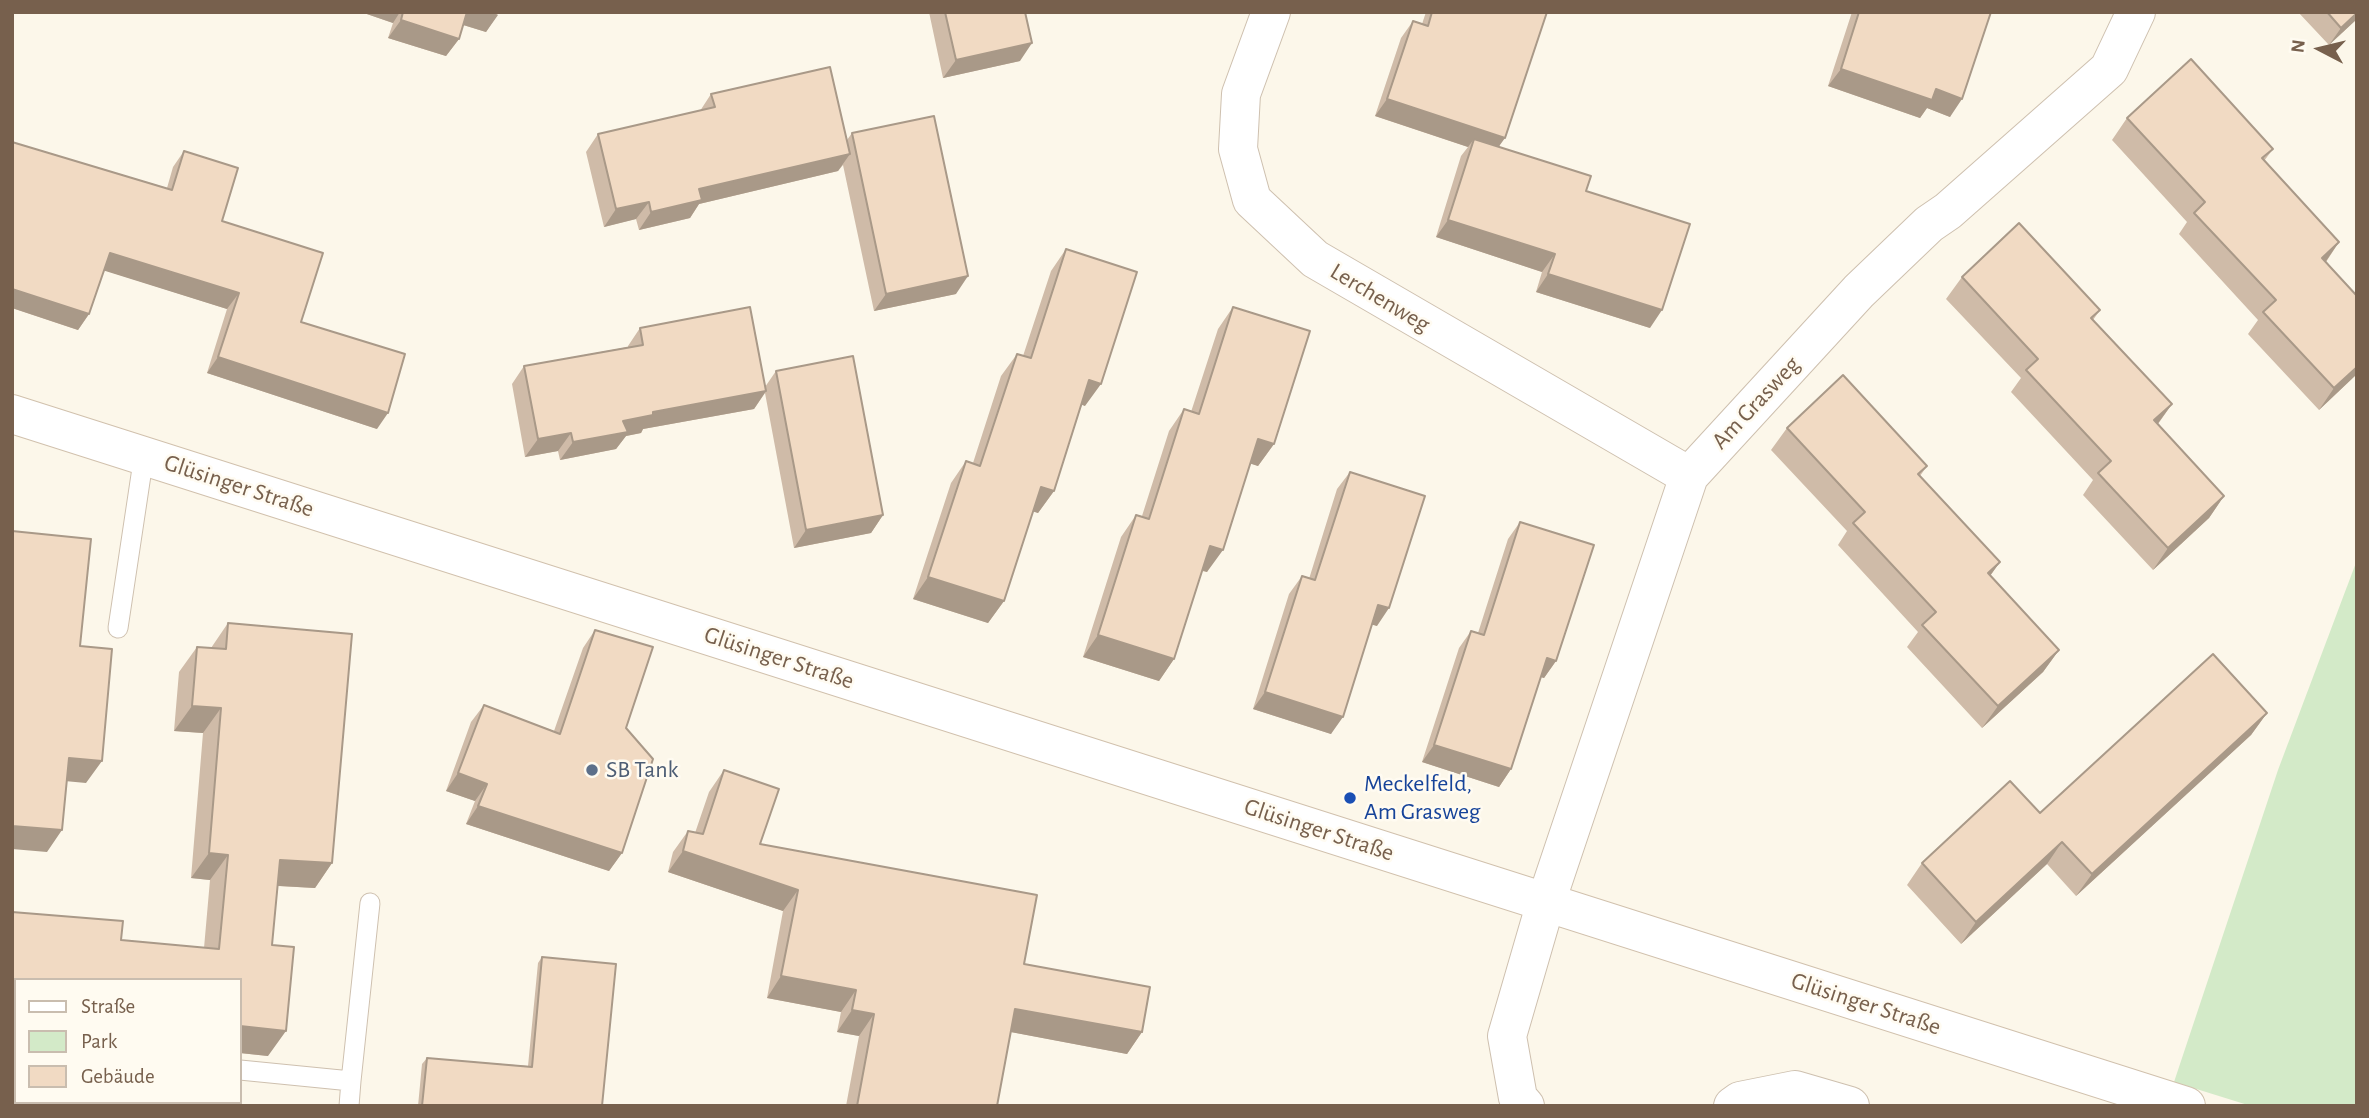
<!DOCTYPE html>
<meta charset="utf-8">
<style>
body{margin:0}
#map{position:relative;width:2369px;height:1118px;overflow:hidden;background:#fcf7ea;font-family:"Alegreya Sans",sans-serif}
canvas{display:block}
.frame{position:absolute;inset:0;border:14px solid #77604d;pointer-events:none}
.legend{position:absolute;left:14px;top:978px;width:228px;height:126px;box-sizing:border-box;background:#fffbf1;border:2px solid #c9bdaf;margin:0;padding:9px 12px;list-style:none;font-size:21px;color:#77604d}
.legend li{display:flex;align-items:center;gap:14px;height:35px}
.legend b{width:35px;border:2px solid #c9bdaf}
.north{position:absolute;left:2285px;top:14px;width:70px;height:70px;-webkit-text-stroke:5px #fffbf1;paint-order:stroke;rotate:277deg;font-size:19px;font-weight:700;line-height:28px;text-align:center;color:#77604d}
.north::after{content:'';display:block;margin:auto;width:24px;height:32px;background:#77604d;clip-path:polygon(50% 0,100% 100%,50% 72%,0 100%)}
</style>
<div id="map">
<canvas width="2369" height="1118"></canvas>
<div class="frame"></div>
<ul class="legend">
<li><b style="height:9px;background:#fff"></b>Straße</li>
<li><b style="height:19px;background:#d3eac8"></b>Park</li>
<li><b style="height:19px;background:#f1dac3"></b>Gebäude</li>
</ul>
<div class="north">N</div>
</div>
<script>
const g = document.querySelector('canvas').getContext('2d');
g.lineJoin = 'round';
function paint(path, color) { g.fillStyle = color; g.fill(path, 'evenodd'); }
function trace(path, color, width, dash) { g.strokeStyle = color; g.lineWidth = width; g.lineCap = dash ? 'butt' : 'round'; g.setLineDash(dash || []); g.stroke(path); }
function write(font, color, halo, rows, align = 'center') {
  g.font = font + ' "Alegreya Sans",sans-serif'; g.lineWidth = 5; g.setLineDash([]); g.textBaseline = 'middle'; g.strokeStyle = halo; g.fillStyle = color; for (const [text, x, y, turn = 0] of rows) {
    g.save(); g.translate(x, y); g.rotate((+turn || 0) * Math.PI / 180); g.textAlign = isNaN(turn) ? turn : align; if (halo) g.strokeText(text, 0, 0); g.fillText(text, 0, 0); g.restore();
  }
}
const green = new Path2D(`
 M2357 560V1106H2251L2174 1082 2278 770Z`);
const lane = new Path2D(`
 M118 628 144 455
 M12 1047H16
 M240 1070 351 1081 349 1106
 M351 1081 370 903`);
const street = new Path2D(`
 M1271 12 1241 94 1238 149 1252 200 1315 259 1689 476
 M1525 1106 1518 1098 1507 1036 1546 902 1689 476 1859 291 1929 224 1948 211 2109 69 2136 12
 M1733 1106 1740 1101 1795 1090 1850 1106`);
const secondary = new Path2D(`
 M12 414 2186 1106`);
const wall = new Path2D(`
 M361 12H499L486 32 463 25 459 39 446 56 388 38 393 23Z
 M929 12H1025L1020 61 943 78Z
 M1426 12H1547L1499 147 1586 191 1650 328 1536 292 1542 272 1436 237 1461 156 1468 147 1375 116 1401 38 1413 21 1422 24Z
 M1852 12H1991L1950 117 1927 108 1920 118 1828 86Z
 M2298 12H2357V19L2329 45Z
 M711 94 847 140 852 133 956 294 874 311 843 165 838 171 699 204 690 218 639 230 636 219 604 227 586 152 598 134 700 111Z
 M2127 118 2273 149 2264 161 2339 242 2326 262 2357 374 2319 410 2248 334 2258 320 2179 234 2187 222 2112 140Z
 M12 142 167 188 173 167 184 151 222 221 301 322 377 429 207 373 227 309 104 270 89 314 78 330 12 308Z
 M1066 249 1085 406 1082 404 1054 491 1038 513 1033 511 1004 601 988 623 913 599 951 483 966 461 973 463 1001 376 1017 354 1023 356 1051 271Z
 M1962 277 2100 310 2093 320 2172 404 2158 424 2224 496 2209 518 2153 570 2083 495 2093 480 2011 392 2021 378 1946 299Z
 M1233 307 1274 444 1258 466 1250 463 1207 572 1202 571 1174 659 1159 681 1083 657 1121 537 1136 515 1142 516 1169 431 1184 409 1191 412 1218 329Z
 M640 328 765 387 776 371 883 515 871 533 794 548 765 393 754 409 643 429 641 433 626 436 616 449 560 460 558 451 525 457 512 384 524 366 628 347V346Z
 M1787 428 1927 466 1920 476 2000 562 1990 576 2059 650 2043 672 1982 728 1907 647 1918 632 1838 545 1847 531 1771 450Z
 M1350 472 1377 626 1372 624 1331 734 1253 709 1289 594 1302 576 1309 579 1337 489Z
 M1520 522 1556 661 1544 678 1541 677 1511 769 1499 787 1422 762 1459 648 1471 631 1478 633 1508 539Z
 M228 623 332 863 315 888 278 886 272 945 268 1056 240 1053V980H16V1027L12 1026V912L121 940 204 948 210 880 191 878 203 733 174 731 179 672 197 647 211 648Z
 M595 630 626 728 622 853 609 871 466 824 475 801 446 791 471 722 484 705 554 731 583 648Z
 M2267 713 2251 735 2076 896 2047 864 1961 944 1907 885 1922 863 2040 813Z
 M724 770 760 844 1024 964 1142 1032 1127 1054 1011 1032 997 1106H846L859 1036 837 1032 841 1012 767 998 783 911 668 872 673 852 688 831 695 833 709 792Z
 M542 957 602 1106H418L422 1064 427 1058 528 1066 538 963Z`);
const shadedWall = new Path2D(`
 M361 12H400L393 23Z
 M464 12H491L498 15 486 32 457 23Z
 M2357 13V19L2329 45 2341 28Z
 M401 20 459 39 446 56 388 38Z
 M1032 43 1020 61 943 78 956 60Z
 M1841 69 1936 89 1962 99 1950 117 1927 108 1920 118 1828 86Z
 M1387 99 1505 138 1492 156 1474 139 1468 147 1375 116Z
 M850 154 838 171 699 204 690 218 639 230 651 212 699 189Z
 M649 202 636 219 604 227 616 209Z
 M1448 220 1555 254 1542 272 1436 237Z
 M2339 242 2324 264 2322 258Z
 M110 253 239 293 227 309 99 269Z
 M1548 274 1662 310 1650 328 1536 292Z
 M968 276 956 294 874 311 886 294Z
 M12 289 89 314 78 330 12 308Z
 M218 357 388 413 377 429 207 373Z
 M2357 367V374L2319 410 2334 388Z
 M1089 380 1101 384 1085 406 1074 402Z
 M766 391 754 409 643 429 641 433 626 436 616 449 560 460 573 442 623 421 653 412Z
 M2172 404 2156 426 2154 420Z
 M571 433 558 451 525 457 538 439Z
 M1258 439 1274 444 1258 466 1242 461Z
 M1041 487 1054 491 1038 513 1025 509Z
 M2224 496 2209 518 2153 570 2168 548Z
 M883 515 871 533 794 548 806 530Z
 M1210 546 1223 550 1207 572 1195 568Z
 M2000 562 1984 584 1988 573Z
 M928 577 1004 601 988 623 913 599Z
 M1378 605 1389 608 1377 626 1366 623Z
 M1098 635 1174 659 1159 681 1083 657Z
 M2059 650 2043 672 1982 728 1998 706Z
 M1547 658 1556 661 1544 678 1534 675Z
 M1265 692 1343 717 1331 734 1253 709Z
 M192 706 221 708 203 733 174 731Z
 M2267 713 2251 735 2076 896 2092 874Z
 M1434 745 1511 769 1499 787 1422 762Z
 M69 758 102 761 86 783 54 780Z
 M458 773 487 784 475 801 446 791Z
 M478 806 622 853 609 871 466 824Z
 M12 826 62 830 47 852 12 849Z
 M2062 842 2047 864 1961 944 1976 922Z
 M683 851 798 890 783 911 668 872Z
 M209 853 228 855 210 880 191 878Z
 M280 860 332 863 315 888 263 885Z
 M781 976 856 990 841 1012 767 998Z
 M12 1000H16V1027L12 1026Z
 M1015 1009 1142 1032 1127 1054 1000 1030Z
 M852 1010 874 1014 859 1036 837 1032Z
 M240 1026 286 1031 268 1056 240 1053Z`);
const building = new Path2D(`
 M403 12H467L459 39 401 20Z
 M945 12H1025L1032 43 956 60Z
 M1432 12H1547L1505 138 1387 99 1413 21 1428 26Z
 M1859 12H1991L1962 99 1936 89 1932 100 1841 69Z
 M2327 12H2357V13L2341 28Z
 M2191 59 2273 149 2262 158 2339 242 2322 258 2357 296V367L2334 388 2263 312 2276 300 2194 213 2205 202 2127 118Z
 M830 67 850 154 699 189 702 200 651 212 649 202 616 209 598 134 715 107 711 94Z
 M934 116 968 276 886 294 852 133Z
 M1474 139 1591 176 1586 191 1690 224 1662 310 1548 274 1555 254 1448 220Z
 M12 142 172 190 184 151 238 168 222 221 323 253 301 322 405 354 388 413 218 357 239 293 110 253 89 314 12 289Z
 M2019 223 2100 310 2091 318 2172 404 2154 420 2224 496 2168 548 2098 473 2111 461 2026 370 2038 359 1962 277Z
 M1066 249 1137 272 1101 384 1089 380 1054 491 1041 487 1004 601 928 577 966 461 980 466 1017 354 1031 358Z
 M750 307 766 391 653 412V415L623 421 628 432 573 442 571 433 538 439 524 366 643 345 640 328Z
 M1233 307 1310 331 1274 444 1258 439 1223 550 1210 546 1174 659 1098 635 1136 515 1149 519 1184 409 1199 414Z
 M853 356 883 515 806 530 776 371Z
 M1843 375 1927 466 1918 474 2000 562 1988 573 2059 650 1998 706 1922 625 1936 612 1853 523 1865 512 1787 428Z
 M1350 472 1425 496 1389 608 1378 605 1343 717 1265 692 1302 576 1315 580Z
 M1520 522 1594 545 1556 661 1547 658 1511 769 1434 745 1471 631 1484 635Z
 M12 531 91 539 80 646 112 649 102 761 69 758 62 830 12 826Z
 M228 623 352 634 332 863 280 860 272 945 294 947 286 1031 240 1026V980H16V1000H12V912L123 921 121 940 219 949 228 855 209 853 221 708 192 706 197 647 226 649Z
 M595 630 653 647 626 728 653 759 622 853 478 806 487 784 458 773 484 705 560 734Z
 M2213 654 2267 713 2092 874 2062 842 1976 922 1922 863 2010 781 2040 813Z
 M724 770 779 789 760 844 1037 895 1024 964 1150 987 1142 1032 1015 1009 997 1106H857L874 1014 852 1010 856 990 781 976 798 890 683 851 688 831 703 834Z
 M542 957 616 964 602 1106H422L427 1058 532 1067Z
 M12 1091H16V1102H140L179 1106H12Z`);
const markers = [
 [592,770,7,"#5c6f8a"],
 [1350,798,7,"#1a4fb4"]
];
const streetNames = [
 ["Lerchenweg",1380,298,31],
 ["Am Grasweg",1756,403,-47],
 ["Glüsinger Straße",239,486,18],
 ["Glüsinger Straße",779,658,18],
 ["Glüsinger Straße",1319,830,18],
 ["Glüsinger Straße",1866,1004,18]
];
const serviceNames = [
 ["SB Tank",606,770]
];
const transitNames = [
 ["Meckelfeld,",1364,784],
 ["Am Grasweg",1364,812]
];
paint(green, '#d3eac8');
trace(lane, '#cec0af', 21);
trace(street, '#cec0af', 40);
trace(secondary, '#d1c1ad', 40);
trace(lane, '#fff', 19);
trace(street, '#fff', 38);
trace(secondary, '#fff', 38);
paint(wall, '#cfbba8');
paint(shadedWall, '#a99988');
paint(building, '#f1dac3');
trace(building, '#a99988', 2);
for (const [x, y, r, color] of markers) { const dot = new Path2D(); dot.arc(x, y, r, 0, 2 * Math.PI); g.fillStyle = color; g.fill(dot); trace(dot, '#fffbf1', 2.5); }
write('24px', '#77604d', '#fffbf1', streetNames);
write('24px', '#4e5e75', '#fffbf1', serviceNames, 'left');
write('24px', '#164399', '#fffbf1', transitNames, 'left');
</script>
